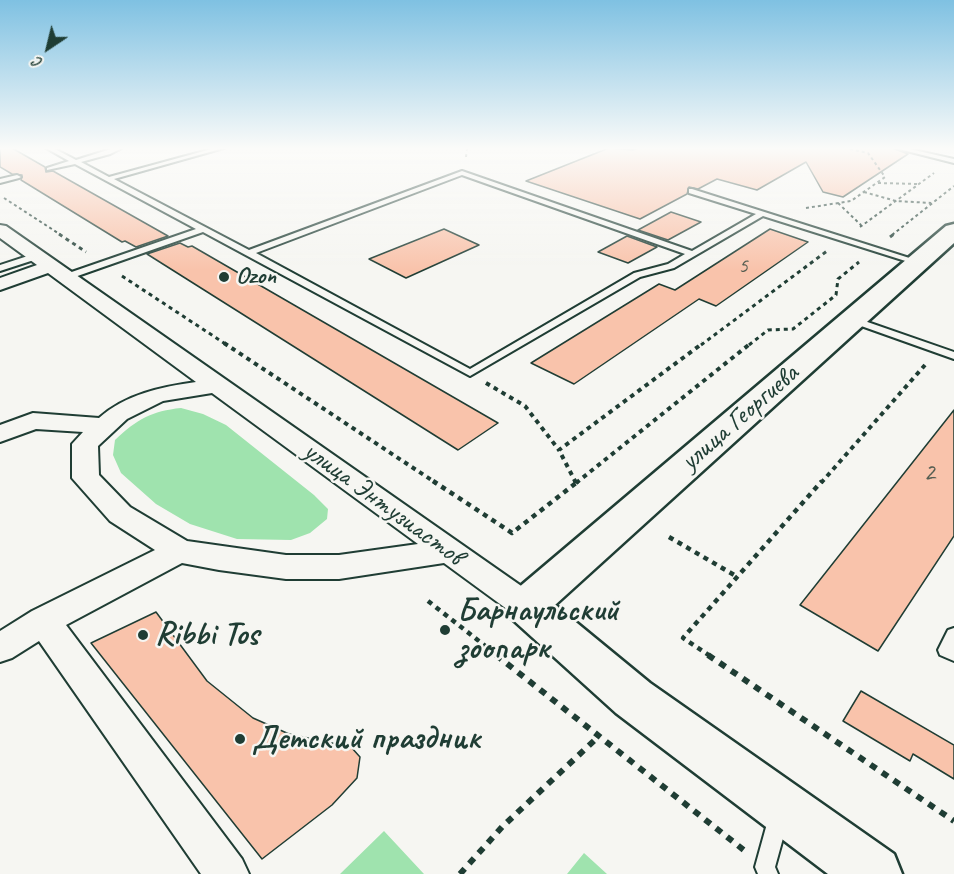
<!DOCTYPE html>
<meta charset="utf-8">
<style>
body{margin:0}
#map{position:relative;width:954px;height:874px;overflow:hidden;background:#f6f6f2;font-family:Caveat,sans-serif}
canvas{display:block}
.north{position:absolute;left:18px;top:18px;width:60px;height:60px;-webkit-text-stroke:4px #f6f6f2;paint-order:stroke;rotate:215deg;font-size:16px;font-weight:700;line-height:24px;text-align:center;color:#1f3d34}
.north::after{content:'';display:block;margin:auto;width:21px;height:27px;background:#1f3d34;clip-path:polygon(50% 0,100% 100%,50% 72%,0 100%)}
</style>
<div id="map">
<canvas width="954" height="874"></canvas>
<div class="north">С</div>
</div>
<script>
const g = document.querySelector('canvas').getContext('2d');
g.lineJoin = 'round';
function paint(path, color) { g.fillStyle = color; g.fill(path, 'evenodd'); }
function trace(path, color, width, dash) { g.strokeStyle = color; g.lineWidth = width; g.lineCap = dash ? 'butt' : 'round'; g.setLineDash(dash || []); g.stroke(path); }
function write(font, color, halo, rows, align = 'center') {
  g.font = font + ' Caveat,sans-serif'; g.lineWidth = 5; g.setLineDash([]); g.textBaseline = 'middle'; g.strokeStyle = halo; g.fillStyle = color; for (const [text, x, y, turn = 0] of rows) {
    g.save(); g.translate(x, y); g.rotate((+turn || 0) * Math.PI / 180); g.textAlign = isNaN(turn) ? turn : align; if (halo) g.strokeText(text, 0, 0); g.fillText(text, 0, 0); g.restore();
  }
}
const green = new Path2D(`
 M181 408 203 414 226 425 314 495 328 509 327 519 310 533 291 540 237 539 190 524 156 504 121 473 113 455 115 440C137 419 152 411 181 408Z
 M384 831 424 874H340Z
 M584 853 607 874H567Z`);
const building = new Path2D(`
 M0 148H12L45 167 46 172 53 171 168 236 136 247 125 241 122 242 21 180 22 175 12 174 0 167Z
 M609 148 633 150 638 148H893L908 154 843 197 823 192 806 162 757 190 717 179 698 189 689 187 687 194 640 219 526 181Z
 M671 212 701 222 668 240 638 230Z
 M444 229 479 245 406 278 369 259Z
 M770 229 808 242 716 306 699 299 574 384 531 363 659 284 675 290Z
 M627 236 657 247 628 263 598 252Z
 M180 243 188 247 192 246 498 423 458 450 147 254Z
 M954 410V536L878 651 800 605Z
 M156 612 207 681 253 718 289 734 351 747 360 757 357 778 332 805 262 859 91 643Z
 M861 691 954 745V779L913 754 910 761 843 721Z`);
const pathFar4 = new Path2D(`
 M466 157 467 148
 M878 183 919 184
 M864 192 896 201 931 203
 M4 198 61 235
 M838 203 861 225
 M806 208 851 201 885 177 868 153 846 148
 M860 227 934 173
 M892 235 954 186`);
const pathFar3 = new Path2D(`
 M59 234 86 252
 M890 237 894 234
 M122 276 227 345
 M701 345 827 251
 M749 345 768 330 793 329 836 295 838 279 859 262`);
const pathFar2 = new Path2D(`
 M224 343 436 483
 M486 383 525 406 559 450
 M576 483 559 450 703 343
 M576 483 751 343
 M821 483 925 365`);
const pathFar1 = new Path2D(`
 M433 481 512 533 576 483 575 481
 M576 483 578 481
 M669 537 736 576
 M428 601 498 656
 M710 656 683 638 822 481`);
const path = new Path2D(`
 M496 655 745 851
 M708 655 954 821
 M460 874 502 827 598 737`);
const lane = new Path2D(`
 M46 148H53L76 160 114 148H122L110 154 81 162 109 177 215 148H224L114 179 249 250 462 171 692 251 756 214 689 193V189H692L922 262 915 264 763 216 674 268 640 277 470 376 203 232 69 279H63V275L196 229 75 164 47 170V168L69 161ZM462 175 685 254 668 264 634 273 470 369 256 253Z
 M895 148H905L954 159V163Z
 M17 175 21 177 19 178 0 183V179Z
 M37 253 40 254V258L0 271V265Z
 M853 317 954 352V359L850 322V318Z
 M954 628V661L940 655 938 650 948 630Z
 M778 810 785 813 788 820 775 867 778 874H758L755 867 768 820 771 813Z`);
const street = new Path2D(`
 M0 225 6 226 537 597 542 606 537 615 526 619 515 615 444 563 339 579H286L219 570 182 563 66 625 242 859 249 874H201L39 641 12 658 0 662V631L32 611 155 550 110 521 72 478V444L83 432 36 429 0 442V425L33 413 99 418C126 394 161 387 196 382L48 273 0 290V278L37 265 0 238ZM212 393 418 544 339 555H286L187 541 130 507 99 475 98 446 127 419 163 401Z`);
const secondary = new Path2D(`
 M954 224V243L555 605 650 683 894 854 902 874H828L616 713 511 618 505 606 511 594 946 226Z`);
const markers = [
 [224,277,6,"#1f3d34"],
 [445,630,6,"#1f3d34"],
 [143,635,6,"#1f3d34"],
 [240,739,6,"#1f3d34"]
];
const farNumbernames = [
 ["5",743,266]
];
const farPoinames = [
 ["Ozon",236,277]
];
const numberNames = [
 ["2",929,473]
];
const streetNames = [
 ["улица Георгиева",740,418,-41],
 ["улица Энтузиастов",383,504,36]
];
const nearPoinames = [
 ["Барнаульский",457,611],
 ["зоопарк",457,649],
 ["Ribbi Tos",155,635],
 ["Детский праздник",252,739]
];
paint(green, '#9fe3ae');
paint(building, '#f9c3ab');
trace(building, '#1f3d34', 1.5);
trace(lane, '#1f3d34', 4);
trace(street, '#1f3d34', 4);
trace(secondary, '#1f3d34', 5);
trace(pathFar4, '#1f3d34', 2, [3, 3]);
trace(pathFar3, '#1f3d34', 3, [4, 4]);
trace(pathFar2, '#1f3d34', 4, [4.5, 4.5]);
trace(pathFar1, '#1f3d34', 4.5, [5, 5]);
trace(path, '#1f3d34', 6, [7, 7]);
paint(lane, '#f6f6f2');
paint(street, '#f6f6f2');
paint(secondary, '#f6f6f2');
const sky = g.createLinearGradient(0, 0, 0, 270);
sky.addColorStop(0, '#7fc1e2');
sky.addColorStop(0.55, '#fbfbf9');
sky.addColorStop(1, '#fbfbf900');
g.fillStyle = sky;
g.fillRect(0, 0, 954, 270);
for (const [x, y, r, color] of markers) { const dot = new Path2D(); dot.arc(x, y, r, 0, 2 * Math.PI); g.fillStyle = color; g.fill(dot); trace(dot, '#f6f6f2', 2); }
write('22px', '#565e52', null, farNumbernames);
write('bold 24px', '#1f3d34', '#f6f6f2', farPoinames, 'left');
write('26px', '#565e52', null, numberNames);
write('28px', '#1f3d34', '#f6f6f2', streetNames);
write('bold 33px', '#1f3d34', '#f6f6f2', nearPoinames, 'left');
</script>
